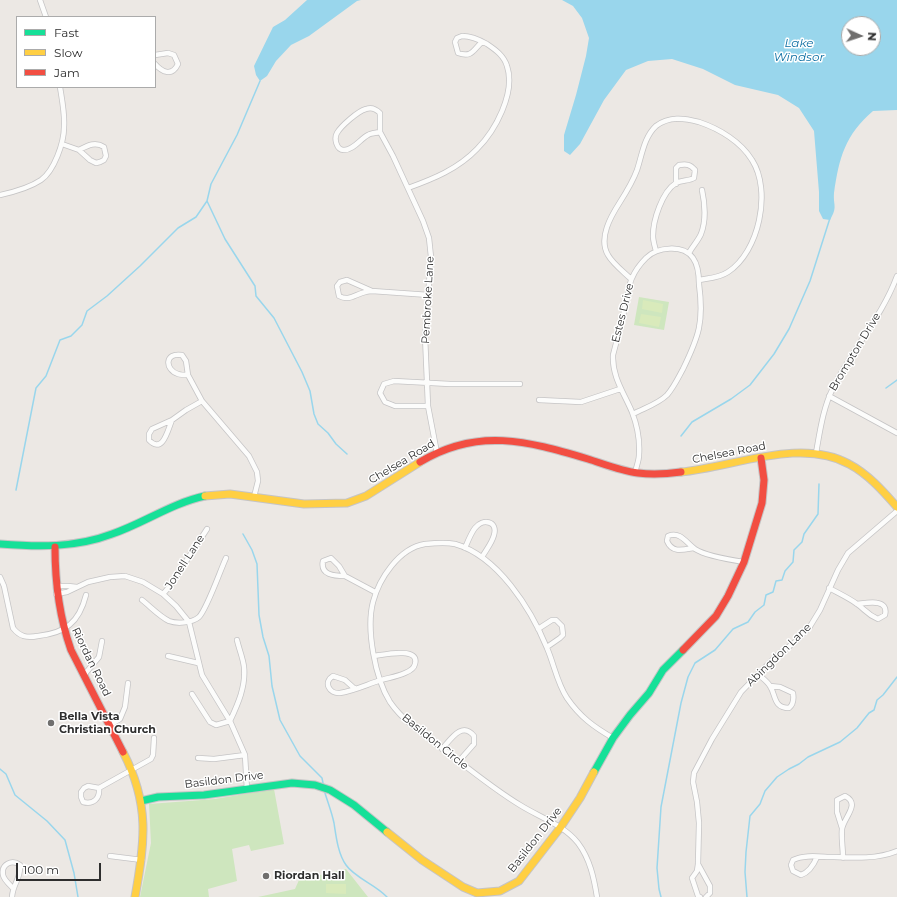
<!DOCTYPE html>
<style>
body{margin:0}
#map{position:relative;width:897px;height:897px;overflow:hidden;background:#ece8e4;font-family:Montserrat,sans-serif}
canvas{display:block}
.legend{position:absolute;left:16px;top:16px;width:140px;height:72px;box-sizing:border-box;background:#fff;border:1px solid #ababab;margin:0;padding:5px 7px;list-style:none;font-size:12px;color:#2e2e2e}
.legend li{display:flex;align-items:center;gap:8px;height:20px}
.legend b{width:20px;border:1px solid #ababab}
.north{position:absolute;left:841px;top:16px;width:40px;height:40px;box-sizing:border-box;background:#fff;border:1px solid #ababab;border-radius:50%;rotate:93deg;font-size:11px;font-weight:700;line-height:16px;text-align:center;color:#2e2e2e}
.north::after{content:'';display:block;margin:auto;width:14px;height:18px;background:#706f6e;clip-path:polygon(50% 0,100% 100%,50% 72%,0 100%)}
.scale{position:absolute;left:16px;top:863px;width:85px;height:18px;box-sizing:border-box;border:2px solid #2e2e2e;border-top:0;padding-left:5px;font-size:12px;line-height:14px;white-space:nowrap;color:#2e2e2e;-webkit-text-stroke:3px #fff;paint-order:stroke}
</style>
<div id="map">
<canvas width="897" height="897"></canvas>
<ul class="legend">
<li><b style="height:5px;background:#16e098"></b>Fast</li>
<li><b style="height:5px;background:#ffcf43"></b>Slow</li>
<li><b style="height:5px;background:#f24e42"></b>Jam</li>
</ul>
<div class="north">N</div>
<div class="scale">100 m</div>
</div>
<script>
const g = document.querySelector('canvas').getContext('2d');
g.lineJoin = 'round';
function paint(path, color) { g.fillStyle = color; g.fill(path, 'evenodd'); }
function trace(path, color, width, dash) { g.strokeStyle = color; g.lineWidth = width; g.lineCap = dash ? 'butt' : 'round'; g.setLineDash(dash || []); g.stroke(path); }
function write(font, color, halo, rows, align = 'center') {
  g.font = font + ' Montserrat,sans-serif'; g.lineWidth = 3; g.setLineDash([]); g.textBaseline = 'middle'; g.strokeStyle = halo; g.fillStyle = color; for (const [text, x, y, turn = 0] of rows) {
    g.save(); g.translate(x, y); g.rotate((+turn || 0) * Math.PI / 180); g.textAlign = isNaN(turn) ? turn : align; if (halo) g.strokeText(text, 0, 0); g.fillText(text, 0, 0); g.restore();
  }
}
const green = new Path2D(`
 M639 297 669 302 664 330 634 325Z
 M274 789 284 844 251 851 249 845 232 849 237 881 208 889 209 897H140L151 843 149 804 215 799Z
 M346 869 368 897H258L295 889 299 880Z`);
const pitch = new Path2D(`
 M643 300 663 304 662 313 642 309Z
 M641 314 661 317 659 327 639 323Z
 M326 884H346V894L326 893Z`);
const water = new Path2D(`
 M307 0H361L357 1 309 36 291 45 276 61 267 76 260 81 256 75 254 66 273 27 285 20Z
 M562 0H897V110L873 111C845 135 839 158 834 193 833 206 838 206 830 220L823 219 819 211V192L814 131 799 108 778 95 735 85 703 69 672 59 648 61 626 70 604 100 580 144 570 155 564 151V135L576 95 586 56 589 38 582 18 573 6ZM849 24H873V48H849Z`);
const stream = new Path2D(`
 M207 201 225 239 255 286 256 296 274 318 302 372 310 391 314 414 318 424 328 433 336 444 347 454
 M886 388 897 380
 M681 436 692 422 731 399 750 385 774 354 789 329 810 281 830 218
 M16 490 36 388 46 376 60 340 71 336 82 325 87 311 107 296 140 266 178 228 196 217 207 201 211 184 237 135 260 81
 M243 534 252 550 257 564 259 615 263 637 269 656 272 686 280 720 300 756 322 778 323 783
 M0 769 6 774 15 795 47 821 65 840 74 873 78 897
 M325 793C328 803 332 813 334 823 336 836 338 854 346 865 355 878 375 884 387 897
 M661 897 659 889 657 868 661 807 681 703 688 677 695 663 715 650 733 629 748 622 755 612 764 605 766 595 773 592 776 581 782 580 785 571 793 562 794 550 802 542 804 534 818 514 819 484
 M747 897 745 872 746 852 750 816 760 804 765 791 777 777 789 769 799 764 808 757 840 742 857 728 869 713 874 710 877 700 883 695 897 677`);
const street = new Path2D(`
 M40 0 46 17
 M155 55 168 53 174 55 178 64C172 77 162 72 155 64
 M380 132C376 133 371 133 368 135 360 139 354 150 344 150 336 150 334 138 337 133 341 126 358 111 366 109 371 107 376 109 380 113V132L393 156 423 221 429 238 431 257 425 336 427 382 428 406 437 453
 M62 144 79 150 90 160 96 163 100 162 104 160 106 156 104 147C95 141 87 146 79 150
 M408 188C433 179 458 169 477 149 495 131 516 93 507 66 504 56 496 50 487 44 480 40 470 36 462 36L457 38 455 42 458 53C472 58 473 50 482 42
 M0 195C14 192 29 188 41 180 54 171 64 143 64 127 65 114 62 100 60 87
 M656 251C655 247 653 241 653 236 653 220 662 192 676 183 682 180 689 181 694 178L695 170C690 164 686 164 679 165L676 168V184
 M689 253C692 247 698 241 701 234 706 221 705 204 702 190
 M631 279C624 272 613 264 608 255 598 238 611 216 620 202 627 191 633 181 637 170 642 155 644 137 656 126 669 116 684 118 699 122 720 129 741 142 752 160 772 191 759 252 728 272 719 278 709 278 699 280
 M372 291C369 291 365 292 362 293 353 296 348 301 339 296L337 286 340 282 347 280 372 291 429 295
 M188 375C185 375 181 375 178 374 165 370 164 352 182 355L186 361 188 375 202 401 249 456 257 472 258 481 254 497
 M829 396 897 433
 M539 400 581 402 620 389
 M428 406H395L385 402 380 393 384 384 394 381 450 384H520
 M633 414C644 408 658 404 667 395 674 387 678 378 683 369 699 336 704 322 699 284 699 276 698 265 693 258 683 244 657 247 646 258 641 263 635 271 632 278 629 284 629 292 627 298 623 317 618 336 613 355 612 377 624 393 632 412 637 425 640 441 639 455 639 461 636 467 635 473
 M172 420C168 429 163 455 149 440V434L152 429 172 420 186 410 202 401
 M816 453C820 431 823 408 833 388 852 349 882 317 897 276
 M465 548C468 541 471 533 475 528 483 518 498 521 494 535 492 543 486 550 482 557
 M693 548C682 550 672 553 667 541L668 536C681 531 686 543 695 549 706 556 731 560 744 562
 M345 576C334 576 320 575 323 561L331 558 339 566 345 576 375 592
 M0 577 4 586 13 628C20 637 27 638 38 636 65 633 79 623 86 595
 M56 586H68L77 587
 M829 588C838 593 849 598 857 604 866 610 866 614 878 619L885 615C889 598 867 603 857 604
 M56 594 67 592 88 582 110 577 125 576 143 582 163 594 176 606 189 622 202 675 230 721 245 755 247 790
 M163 594 170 586 207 529
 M142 600C151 607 159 616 169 621 177 624 192 623 199 617 207 609 220 571 226 558
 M538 629 552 620H556L562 626 563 635 560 638 547 647
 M168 656 198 663
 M758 674C762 678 767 681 770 686 776 695 773 708 789 708 794 704 794 699 793 693L780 687 770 686
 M84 675 99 657 102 641
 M355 689 345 680 333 676C323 682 329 694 340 693 353 691 366 685 378 681 387 678 396 677 405 673 410 671 414 669 415 664 420 646 382 655 374 656
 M192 694 210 722 216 725 230 721C238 704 246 686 244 667 243 658 239 649 237 640
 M110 725 120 719 125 707 128 683
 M442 749C451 739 462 721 474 736V744L459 761
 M198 758 214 759 245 755
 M99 788C100 798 94 805 83 802L81 797V792L84 788 88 786 99 788 151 759 153 755 154 738
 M842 828 837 812V800L845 796C861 804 844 817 842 829 841 838 843 848 843 858
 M110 856 142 860
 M817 857C814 864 810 872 801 875L793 871 791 865 793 860C805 854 821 857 834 857 855 858 878 859 897 851
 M698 864 710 886V893L706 897
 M12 897C13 883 21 879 20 865 12 859 1 864 3 875 4 880 9 884 13 888
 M597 897C594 878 590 859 578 843 564 825 539 817 520 805 492 788 468 768 442 748 424 735 403 721 390 702 375 678 366 629 373 602 379 579 399 548 425 544 435 543 445 542 455 544 498 556 531 609 547 648 554 664 557 683 567 698 580 717 594 727 613 738
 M700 897 698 896 692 878 697 871 698 864 699 823 697 802 693 782 694 773 712 739 741 692 775 657 795 642 809 628 820 610 838 570 848 553 897 511`);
const fast = new Path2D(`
 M0 544C38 547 75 548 112 534 144 523 172 503 205 496
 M594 772 613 738 630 715 649 693 663 670 683 650
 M141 801 158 797 204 795 292 783 315 785 330 790 354 805 387 832`);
const slow = new Path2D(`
 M681 472C733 467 802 437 849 464 868 474 883 491 897 507
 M205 496 230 494 304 504 347 503 366 496 420 462
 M123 752C150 804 145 842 135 897
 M387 832 422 860 463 887 477 893 500 891 519 881 560 828 580 798 594 772`);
const jam = new Path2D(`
 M420 462C478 427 527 441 588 459 604 464 621 471 638 473 652 475 667 474 681 472
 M55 547C55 583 59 616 71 650L123 752
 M683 650 716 616 728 596 744 562 762 503 764 480 761 458`);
const markers = [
 [51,723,4,"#706f6e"],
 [266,876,4,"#706f6e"]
];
const streetNames = [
 ["Pembroke Lane",428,300,-87],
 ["Estes Drive",623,313,-76],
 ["Brompton Drive",855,352,-59],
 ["Chelsea Road",729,453,-11],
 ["Chelsea Road",402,462,-31],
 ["Jonell Lane",185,562,-57],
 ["Abingdon Lane",779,655,-44],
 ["Riordan Road",91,662,64],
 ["Basildon Circle",435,742,39],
 ["Basildon Drive",224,780,-7],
 ["Basildon Drive",535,840,-52]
];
const poiNames = [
 ["Bella Vista",59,717],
 ["Christian Church",59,730],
 ["Riordan Hall",274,876]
];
const waterNames = [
 ["Lake",799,43],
 ["Windsor",799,57]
];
paint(green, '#cee6be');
paint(pitch, '#d9eabb');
paint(water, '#99d6ec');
trace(stream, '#99d6ec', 1.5);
trace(street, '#c5c4c5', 6);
trace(fast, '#c5c4c5', 9);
trace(slow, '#c5c4c5', 9);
trace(jam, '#c5c4c5', 9);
trace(street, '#fcfcfb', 4.5);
trace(fast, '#16e098', 7);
trace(slow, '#ffcf43', 7);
trace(jam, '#f24e42', 7);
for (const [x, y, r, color] of markers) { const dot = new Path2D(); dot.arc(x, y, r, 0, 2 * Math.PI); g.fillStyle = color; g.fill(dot); trace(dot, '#fff', 1.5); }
write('11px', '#2e2e2e', '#fff', streetNames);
write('bold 11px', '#2e2e2e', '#fff', poiNames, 'left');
write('italic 12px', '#0d6fa3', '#fff', waterNames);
</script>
